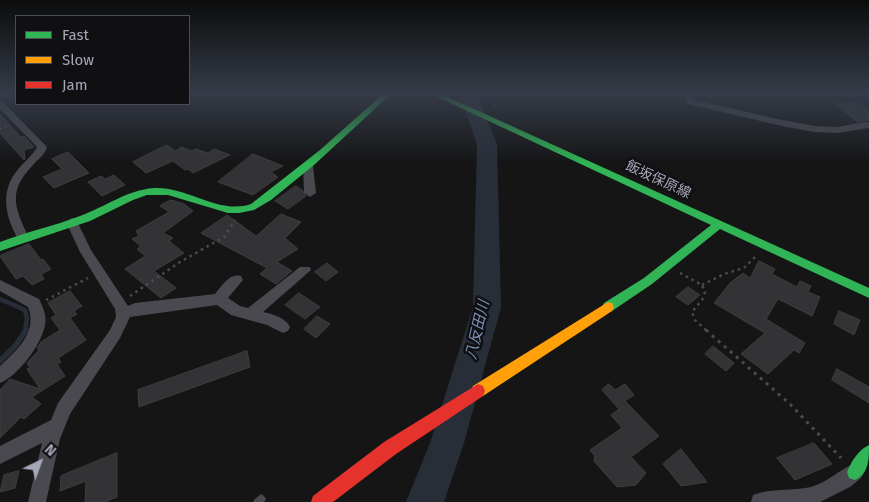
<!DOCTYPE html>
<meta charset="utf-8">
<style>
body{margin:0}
#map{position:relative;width:869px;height:502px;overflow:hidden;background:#151516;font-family:"Fira Sans",sans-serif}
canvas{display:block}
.legend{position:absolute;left:15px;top:15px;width:175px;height:90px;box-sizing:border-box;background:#100f12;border:1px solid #4c4c54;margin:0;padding:6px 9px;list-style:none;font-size:15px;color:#a5a7b8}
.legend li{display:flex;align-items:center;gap:10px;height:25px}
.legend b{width:25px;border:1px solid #4c4c54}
.north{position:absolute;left:15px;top:437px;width:50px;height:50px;-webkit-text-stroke:4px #100f12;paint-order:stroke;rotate:42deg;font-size:14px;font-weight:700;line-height:20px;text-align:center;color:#a5a7b8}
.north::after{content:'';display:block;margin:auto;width:18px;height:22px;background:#a5a7b8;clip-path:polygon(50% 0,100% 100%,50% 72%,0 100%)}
</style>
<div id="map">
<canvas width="869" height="502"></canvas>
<ul class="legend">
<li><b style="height:6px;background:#30b455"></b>Fast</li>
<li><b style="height:6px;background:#ff9f0a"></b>Slow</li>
<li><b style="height:6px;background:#e5322d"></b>Jam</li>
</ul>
<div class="north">N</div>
</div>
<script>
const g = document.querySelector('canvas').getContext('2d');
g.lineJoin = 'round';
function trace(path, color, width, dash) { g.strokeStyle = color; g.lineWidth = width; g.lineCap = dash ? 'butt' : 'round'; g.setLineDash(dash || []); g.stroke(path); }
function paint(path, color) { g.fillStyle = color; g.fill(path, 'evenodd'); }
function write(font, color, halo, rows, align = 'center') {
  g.font = font + ' "Fira Sans","Noto Sans JP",sans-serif'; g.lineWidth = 5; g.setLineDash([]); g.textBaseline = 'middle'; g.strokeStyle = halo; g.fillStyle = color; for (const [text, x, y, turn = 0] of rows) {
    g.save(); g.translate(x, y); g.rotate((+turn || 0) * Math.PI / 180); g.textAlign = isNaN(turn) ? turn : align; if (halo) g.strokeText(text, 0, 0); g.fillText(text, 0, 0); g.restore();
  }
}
const streamFar1 = new Path2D(`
 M0 299 25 310 27 318 25 331`);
const stream = new Path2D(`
 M0 361 16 345 26 330`);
const river = new Path2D(`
 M459 94H477L497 144 501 307 464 443 444 502H406L430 443 473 307 477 144Z`);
const building = new Path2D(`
 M859 103 869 111V120L857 122 836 104Z
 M0 114 21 137 24 136 34 147 24 150 25 159 24 160 0 133Z
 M167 145 175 151 182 147 192 151 196 149 208 153 214 149 230 155 193 173 188 169 185 170 173 161 146 173 133 162Z
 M68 152 89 173 54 188 43 177 62 169 52 159Z
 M253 154 283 166 271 172 278 177 253 195 218 182Z
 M114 175 125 185 102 196 88 182 101 176 105 179Z
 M296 186 302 190 306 196 288 209 275 201Z
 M171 200 184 204 193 211 163 233 173 238 169 241 184 253 154 271 176 288 161 298 125 269 145 256 137 249 141 246 132 239 139 236 136 231 169 212 160 206Z
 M281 214 301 222 285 238 298 249 277 262 292 271 276 284 260 274 267 268 201 233 227 215 256 236Z
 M29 244 41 260 43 259 51 269 41 274 44 279 32 285 23 276 16 279 0 256Z
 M759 261 775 269 772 274 797 287 800 281 811 286 808 292 820 297 812 316 778 299 766 319 805 343 799 353 794 350 768 374 741 354 765 333 714 303 730 283 743 273 750 278Z
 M327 263 338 272 326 281 315 272Z
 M688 287 700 295 688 305 676 297Z
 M70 291 82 306 74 311 77 314 70 318 86 340 58 358 61 362 57 364 65 376 32 397 41 404 24 419 21 417 0 438V390L10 379 40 389 27 369 30 368 27 363 39 350 37 348 41 342 60 330 51 318 56 315 48 303Z
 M299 293 320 307 305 319 285 305Z
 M839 311 860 320 854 335 834 324Z
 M317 316 330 324 316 338 304 329Z
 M713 346 734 363 726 371 705 354Z
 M247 351 250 367 139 407 138 390Z
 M837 369 869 387V403L832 380Z
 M609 384 615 390 625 384 634 395 625 401 659 436 631 457 646 473 636 485 617 487 594 461 595 456 590 450 622 428 611 415 619 409 602 390Z
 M814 443 832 464 795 480 777 458Z
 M681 449 707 482 681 486 663 464Z
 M117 453V497L105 502H85L86 481 60 491 61 476Z
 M19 471 15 488 0 492 4 475Z`);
const pathFar2 = new Path2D(`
 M492 94 496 109
 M0 129 8 126`);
const pathFar1 = new Path2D(`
 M680 273 702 285 705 292 702 300 692 312 695 320 707 331
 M702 285 724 274 744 268 755 257
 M130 296 180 262 224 237 235 220
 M46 300 88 278`);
const path = new Path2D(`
 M706 330 791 405 841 458`);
const lane = new Path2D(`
 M261 494 264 496 266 499 264 502H253L255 499Z`);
const street = new Path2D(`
 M684 94H692L695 100 782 120 815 126 836 127 865 122H869V128L836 133 815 132 782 126 688 104Z
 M0 101 3 102 47 147C45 155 38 159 33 165 8 191 14 206 28 236L22 240 18 239C4 214 0 190 19 168 25 161 33 155 37 147L0 109Z
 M308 163 313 166 316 193 310 197 304 193 303 166Z
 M72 218 76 219 91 250 128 306 135 303 215 294C222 286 229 273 241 276L243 280 228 298 240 306 248 308 300 267H310L311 270 263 312C272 314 285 317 290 327L288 331 283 333 267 325 231 315 217 305 130 317 120 338 70 414 60 439 46 502H28L42 443 0 464V446L51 420 58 403 110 330 116 317 115 309 80 252 66 222Z
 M0 280 39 299C43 307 47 316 45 325 42 344 18 376 0 383V366C17 350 38 332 28 307L0 291Z
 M855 463 861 466 864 472 861 478 850 487 820 502H751L753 495C771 488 792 491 811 487 828 482 839 470 855 463Z`);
const fast = new Path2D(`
 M383 94H391L314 165 271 200 254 210 239 213H228L168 195H147L133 200 90 221 0 251V242C26 232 54 226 80 216 105 207 127 190 154 188 187 186 219 215 251 204L320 150Z
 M431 94H441L869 288V298L720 229 652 284 612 311 608 312 604 311 602 307 604 303 644 278 711 225Z
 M869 445C869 459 869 474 855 480L849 478 847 472C851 462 859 449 869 445Z`);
const slow = new Path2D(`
 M608 302 612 303 614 307 612 311 483 396 478 398 473 396 471 391 473 386Z`);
const jam = new Path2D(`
 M478 384 483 386 485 391 483 396 396 454 333 502H311L313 496 384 442Z`);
const streetNames = [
 ["飯坂保原線",658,180,25]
];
const waterNames = [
 ["八反田川",478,330,-77]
];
trace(streamFar1, '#282e38', 4.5);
trace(stream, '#282e38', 5.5);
paint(river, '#282e38');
paint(building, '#333335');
trace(building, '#3e3e42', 1);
trace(pathFar2, '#4b4b50', 2, [2, 3]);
trace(pathFar1, '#4b4b50', 2.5, [2.5, 4]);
trace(path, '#4b4b50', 3, [3, 5]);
paint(lane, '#49494f');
paint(street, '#49494f');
paint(fast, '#30b455');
paint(slow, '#ff9f0a');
paint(jam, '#e5322d');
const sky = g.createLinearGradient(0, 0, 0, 164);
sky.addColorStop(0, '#0c0c0c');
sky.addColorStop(0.57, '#353b47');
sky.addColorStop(1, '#353b4700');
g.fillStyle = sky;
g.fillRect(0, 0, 869, 164);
write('14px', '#a5a7b8', '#100f12', streetNames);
write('italic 15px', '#798eb6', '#100f12', waterNames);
</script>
